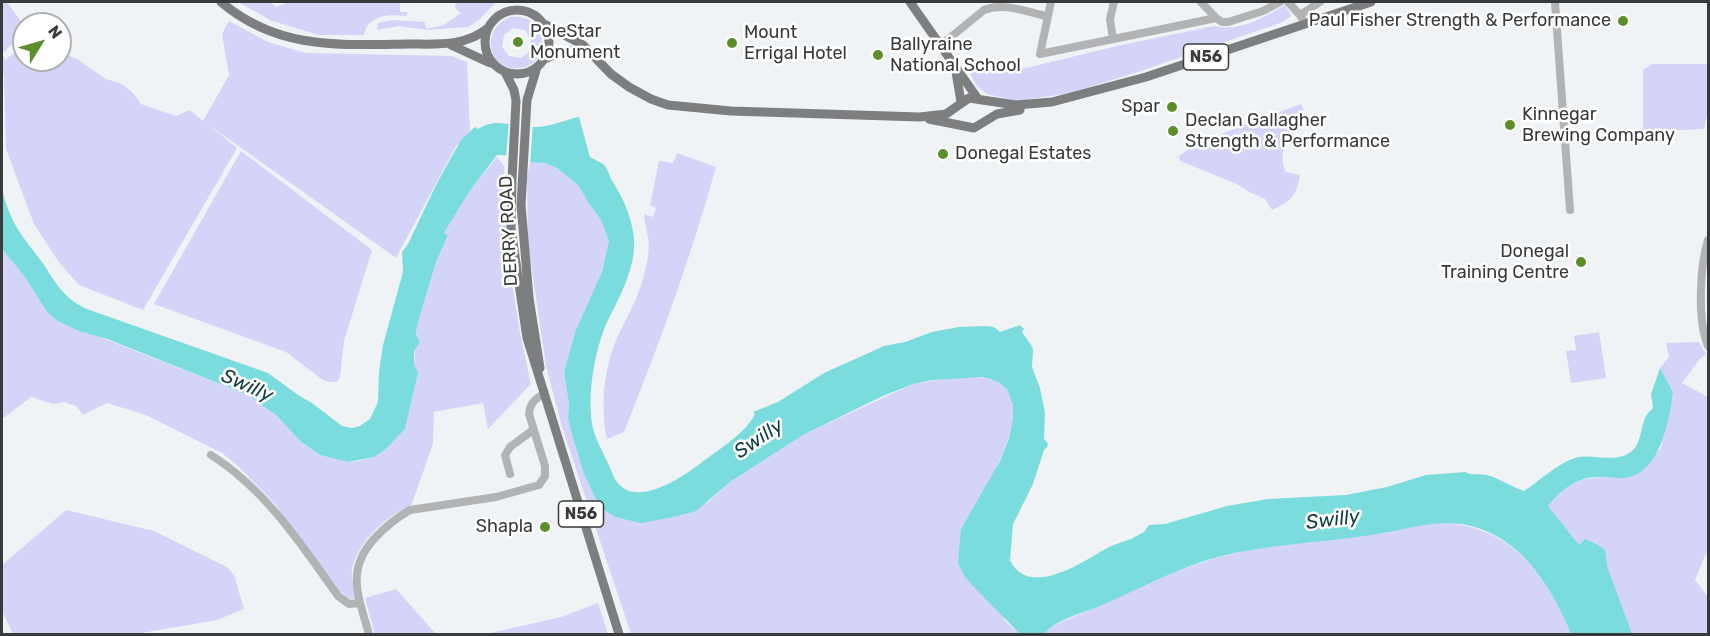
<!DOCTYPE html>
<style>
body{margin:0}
#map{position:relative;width:1710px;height:636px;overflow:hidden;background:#f0f3f5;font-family:Rubik,sans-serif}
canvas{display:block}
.frame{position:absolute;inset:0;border:3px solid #393a3b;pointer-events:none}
.north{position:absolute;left:12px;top:12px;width:60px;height:60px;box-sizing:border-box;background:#fff;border:2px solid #b0b0b1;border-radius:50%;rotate:53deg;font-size:16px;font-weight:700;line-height:24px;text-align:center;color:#393a3b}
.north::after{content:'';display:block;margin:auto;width:21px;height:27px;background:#5a8f2a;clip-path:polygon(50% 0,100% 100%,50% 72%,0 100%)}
</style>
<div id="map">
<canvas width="1710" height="636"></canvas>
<div class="frame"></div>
<div class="north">N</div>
</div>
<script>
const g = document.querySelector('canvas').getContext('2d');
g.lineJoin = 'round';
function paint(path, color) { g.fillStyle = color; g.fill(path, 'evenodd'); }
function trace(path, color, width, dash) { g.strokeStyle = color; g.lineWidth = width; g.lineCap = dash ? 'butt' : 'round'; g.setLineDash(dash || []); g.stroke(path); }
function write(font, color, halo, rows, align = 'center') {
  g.font = font + ' Rubik,sans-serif'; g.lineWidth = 5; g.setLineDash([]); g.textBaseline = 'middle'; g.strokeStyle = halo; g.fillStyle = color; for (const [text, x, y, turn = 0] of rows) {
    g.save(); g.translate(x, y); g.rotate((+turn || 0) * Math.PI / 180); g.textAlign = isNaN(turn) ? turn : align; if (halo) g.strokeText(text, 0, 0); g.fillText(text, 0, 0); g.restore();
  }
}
const green = new Path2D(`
 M2 2H7L24 26V37C14 41 10 47 2 53L5 60 24 45V60H60V52L77 59 106 79 120 83 132 92 141 104 176 116 190 110 203 121 229 75 222 34 229 21 268 42 305 53 452 56 467 62 470 133 456 146 396 258 209 125 237 148 143 310 79 285 58 261 34 224 6 149 4 77 2 69Z
 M238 2H270L276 7 289 2H400V12H408L406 16C388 14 368 15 364 35H319L272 21Z
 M456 2H496L479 20 468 27 428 30 398 26 377 30 378 23 392 20 425 22 426 29 444 25 461 13 455 8Z
 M1285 5 1291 16 1283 22 1138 72 1070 93 1017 101 987 94 976 85 964 62C984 63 1001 72 1022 69L1121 45 1214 26C1239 32 1264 18 1285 5Z
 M511 17C547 12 555 63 520 68 488 73 479 28 511 17ZM513 28 525 30 531 39 530 51 521 58 509 56 502 47 504 35Z
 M1652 64H1708V111L1704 129 1643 132V70Z
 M1301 104C1302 107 1304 110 1305 114 1307 130 1272 141 1286 172L1300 175C1296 197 1292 200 1272 210L1265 199 1251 193 1237 184 1180 161 1179 156 1197 143Z
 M241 151 372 250 344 341 340 377 337 382H330L323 380 286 352 154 304Z
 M677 153 716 167C691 257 659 345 624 432L607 439C600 407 604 368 617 338 626 318 638 299 643 278 647 264 651 247 647 232 646 226 644 221 644 214L653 217 656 208 650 205 659 161 673 163Z
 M497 157 504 166 510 270 520 333 531 384 488 429 483 403 434 412 433 444 411 506C387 514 356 544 352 570 351 579 355 590 357 598L350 599 340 592 275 504 239 467 222 453 146 415 107 403 83 415 76 406 64 402 53 404 31 397 2 419V249L25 277 47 312 56 320 248 395 277 416 300 441 320 455 348 462 358 461 374 457 385 450 405 429 418 373 414 364 417 326 436 262 448 235 444 233 469 192Z
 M530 162 545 163 557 168 578 185 588 202 601 220 609 241 602 272 564 372 569 404 568 418 615 517 626 518 707 503 730 482 803 435 913 384C934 380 976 372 996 381 1044 403 978 502 961 529L1005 621 1020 634H631L562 427 546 366 528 243 527 178Z
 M1599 332 1606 378 1571 383 1566 351 1576 350 1574 336Z
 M1699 342 1706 354 1699 360 1682 383 1708 397V548L1695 580 1708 597V634H1632C1625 618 1603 571 1606 555L1579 546 1548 506 1563 490 1576 481 1605 476 1626 478 1640 472 1661 448 1673 392 1660 368 1669 357 1666 343Z
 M66 510 154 531 227 567 234 575 244 609 217 620 136 634H13L2 611V565Z
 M1437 523C1508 523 1546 572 1571 634H1045L1047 629 1066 620 1172 573 1215 558 1259 548 1385 533 1413 525Z
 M396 589 436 634H375L365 598Z
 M598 603 608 634H486L561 617Z`);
const water = new Path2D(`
 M579 117 590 157C594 160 602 162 605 166 608 170 609 175 611 179 622 196 632 217 634 238 636 265 622 293 610 316 595 345 585 400 594 432 598 445 606 457 611 470 626 515 677 481 701 463 719 449 745 434 755 414L753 412 778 402 824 373 884 346 905 342 932 332 959 327 986 326 994 327 1000 332 1020 325 1024 329 1022 332 1031 345 1033 349 1032 367 1040 388 1045 413 1044 439 1048 444 1047 447 1044 450 1033 484 1013 524 1010 560C1029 600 1084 561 1109 547 1116 544 1124 541 1131 539L1144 532 1149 525 1165 524 1227 506 1268 499 1346 495 1387 487 1426 475 1465 472C1472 476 1478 473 1486 475 1497 477 1512 487 1524 491 1541 480 1556 464 1575 458 1593 452 1618 466 1634 449 1644 437 1639 419 1653 408L1651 394 1660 368 1673 392C1669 420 1661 473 1625 478 1619 479 1613 477 1607 477 1579 475 1564 487 1548 506L1579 545 1585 539C1592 542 1599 545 1605 550L1607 566 1632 634H1571C1554 592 1525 543 1478 528 1441 516 1407 530 1371 535 1320 543 1267 544 1218 557 1177 568 1139 589 1100 606 1087 611 1050 622 1045 634H1020L975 588 965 577 958 563 961 529 1000 461 1009 438 1013 418V405L1007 389 998 382 990 379 982 377 932 380 913 384 883 396 803 435 730 482 696 511 674 517 641 523 615 517 603 509 595 497 583 471 572 434 568 418 569 404 564 372 576 330 602 272 609 241 601 220 588 202 578 185 557 168 545 163 530 162V156L497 155 469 192 444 233 448 235 436 262 417 326 416 335 420 342 414 351V364L418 373 405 429 385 450 374 457 348 462 320 455 300 441 277 416 248 395 107 339 79 331 56 320 47 312 25 277 2 249V189C11 225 21 234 42 262 56 283 63 298 87 309L268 373 298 395 312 403 342 426 352 428 360 426 370 419 378 402 379 372 383 345 403 272 402 252 408 244 437 183 461 140 475 127 478 129C497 116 516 128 536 127 549 127 565 120 579 117Z`);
const pier = new Path2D(`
 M509 120 533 124 530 165 527 159 506 158Z`);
const minor = new Path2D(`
 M1051 2 1040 54 1216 18 1201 2
 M1288 2 1300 15
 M1555 2 1570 210
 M1216 18 1222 22H1228L1263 11 1280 2
 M1305 23 1300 15 1320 2
 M1113 39 1110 19 1114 2
 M941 45 984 10C1004 2 1027 12 1047 16
 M1708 240C1700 267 1697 320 1708 346
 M211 455C266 490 301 544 338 596L349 604 360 603
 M510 474 505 455 510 447 533 430
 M369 634C359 598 345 571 374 539 384 528 396 518 410 510L496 497 539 485 545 476V466L529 414C530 403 535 399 544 394`);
const major = new Path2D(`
 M221 2C278 50 339 45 409 44 437 44 465 47 488 28
 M910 2 978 99
 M485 42a32 32 0 1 1 64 0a32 32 0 1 1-64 0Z
 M544 24 583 45 611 74 629 87 651 99 668 105 731 111 920 117 946 114 969 98 1016 105 1052 102 1146 77 1371 2
 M451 45 490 63
 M545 59C561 51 573 47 591 55
 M537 67 527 100 521 205 529 298 540 368
 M505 72 514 90 516 101 512 179 511 229 527 338 619 634
 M956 72 961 102
 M929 119 974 128 997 114 1020 110`);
const markers = [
 [1623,21,6,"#5a8f2a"],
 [518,42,6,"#5a8f2a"],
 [732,43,6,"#5a8f2a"],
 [878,55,6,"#5a8f2a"],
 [1172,107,6,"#5a8f2a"],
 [1510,125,6,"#5a8f2a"],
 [1173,131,6,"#5a8f2a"],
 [943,154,6,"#5a8f2a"],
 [1581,262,6,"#5a8f2a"],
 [545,527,6,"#5a8f2a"]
];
const shields = [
 [1206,57,45],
 [581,514,45]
];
const shieldNames = [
 ["N56",1206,57],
 ["N56",581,514]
];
const poiNames = [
 ["Paul Fisher Strength & Performance",1611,21,"right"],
 ["PoleStar",530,32],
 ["Monument",530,53],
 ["Mount",744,33],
 ["Errigal Hotel",744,54],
 ["Ballyraine",890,45],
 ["National School",890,66],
 ["Spar",1160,107,"right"],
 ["Kinnegar",1522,115],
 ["Brewing Company",1522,136],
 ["Declan Gallagher",1185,121],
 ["Strength & Performance",1185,142],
 ["Donegal Estates",955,154],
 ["Donegal",1569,252,"right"],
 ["Training Centre",1569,273,"right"],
 ["Shapla",533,527,"right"]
];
const streetNames = [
 ["DERRY ROAD",509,231,-93]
];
const waterNames = [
 ["Swilly",247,386,24],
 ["Swilly",759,439,-34],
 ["Swilly",1333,520,-7]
];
paint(green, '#d3d4f7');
paint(water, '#7bdcde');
paint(pier, '#f0f3f5');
trace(minor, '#b2b3b4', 8);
trace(major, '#7d7e80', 9);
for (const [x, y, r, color] of markers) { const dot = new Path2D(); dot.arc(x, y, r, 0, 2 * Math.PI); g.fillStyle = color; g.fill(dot); trace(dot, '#fff', 2); }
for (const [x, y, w] of shields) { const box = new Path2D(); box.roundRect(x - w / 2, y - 13, w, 26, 4.5); g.fillStyle = '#fff'; g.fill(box); trace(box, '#393a3b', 1.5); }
write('bold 16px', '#393a3b', null, shieldNames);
write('18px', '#393a3b', '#fff', poiNames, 'left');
write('18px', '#393a3b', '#fff', streetNames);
write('italic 20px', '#144243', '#fff', waterNames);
</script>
